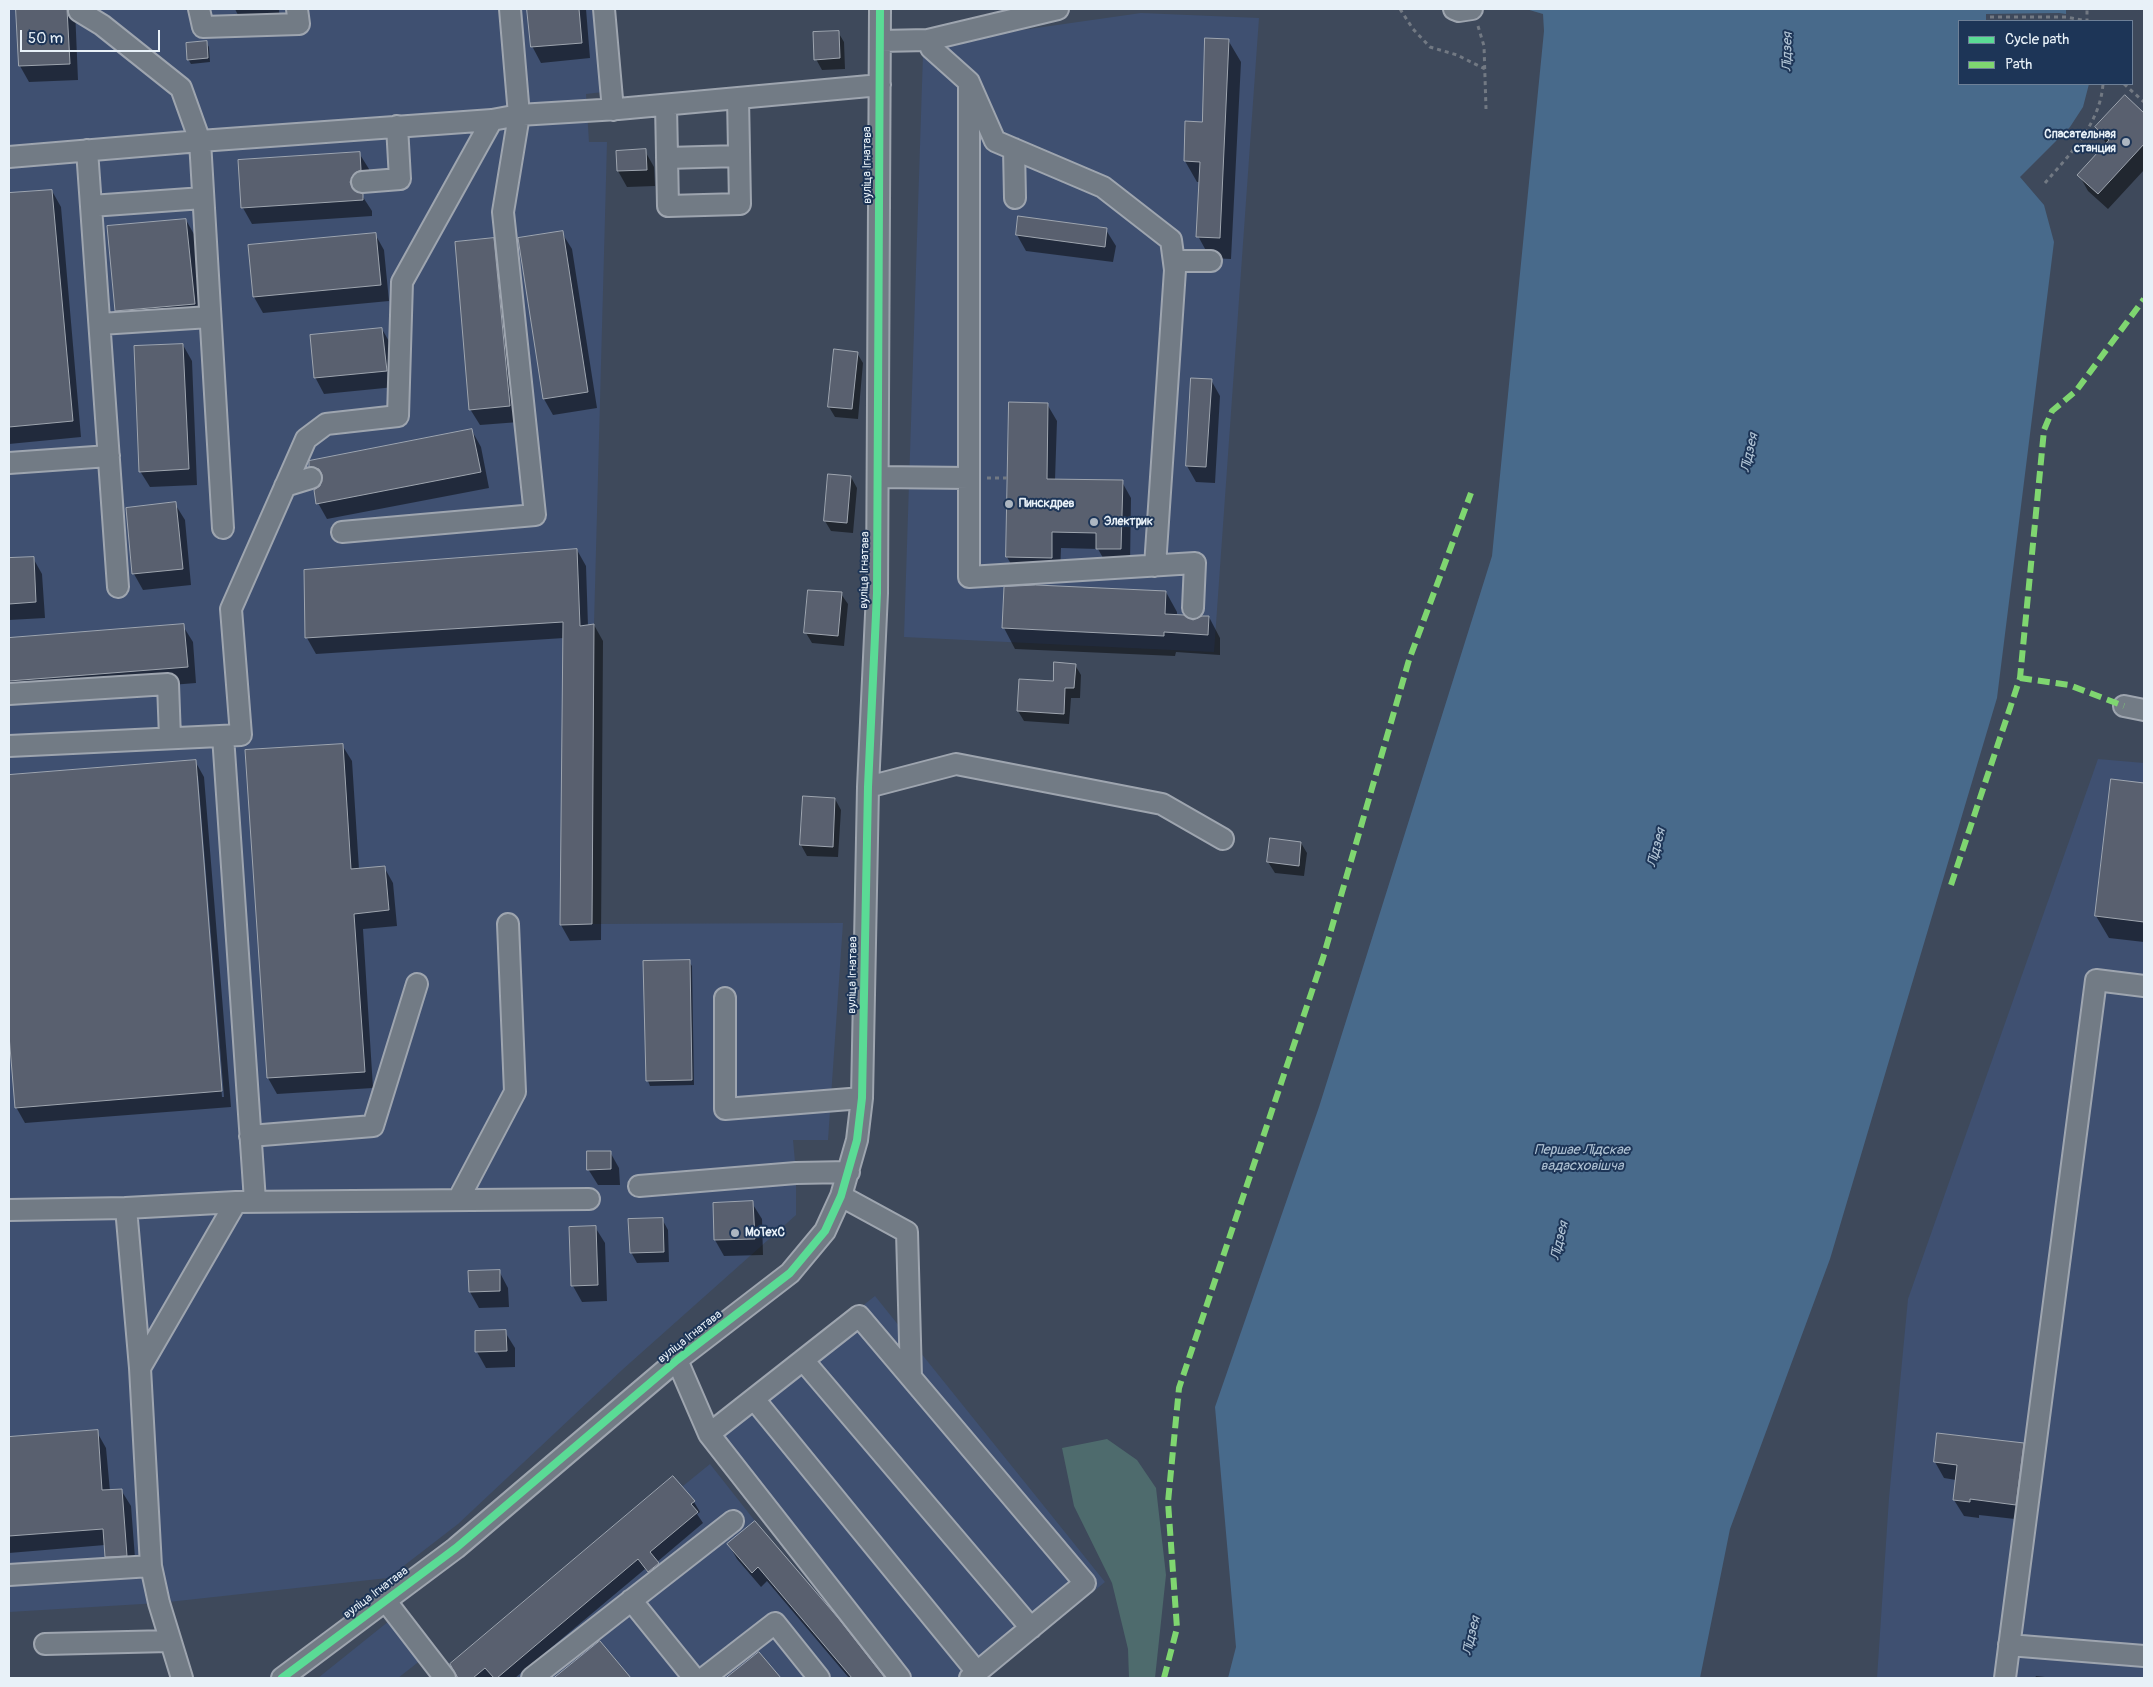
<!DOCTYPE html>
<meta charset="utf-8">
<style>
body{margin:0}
#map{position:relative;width:2153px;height:1687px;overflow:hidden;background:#3e495b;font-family:Pangolin,sans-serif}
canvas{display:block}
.frame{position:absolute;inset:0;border:10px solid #e8f1f8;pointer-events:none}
.legend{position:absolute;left:1958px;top:20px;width:175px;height:65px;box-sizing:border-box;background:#1d3557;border:1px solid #6e8097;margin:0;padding:6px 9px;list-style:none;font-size:15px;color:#e8f1f8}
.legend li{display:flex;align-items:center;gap:10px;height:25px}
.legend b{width:25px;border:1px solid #6e8097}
.scale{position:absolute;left:20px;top:30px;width:140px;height:22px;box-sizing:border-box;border:2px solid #e8f1f8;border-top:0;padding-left:6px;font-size:15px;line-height:18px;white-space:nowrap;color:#e8f1f8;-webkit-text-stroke:4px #1d3557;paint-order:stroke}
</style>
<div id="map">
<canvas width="2153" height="1687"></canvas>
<div class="frame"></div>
<ul class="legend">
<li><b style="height:6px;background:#5adb95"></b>Cycle path</li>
<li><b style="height:6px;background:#7fd670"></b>Path</li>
</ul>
<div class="scale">50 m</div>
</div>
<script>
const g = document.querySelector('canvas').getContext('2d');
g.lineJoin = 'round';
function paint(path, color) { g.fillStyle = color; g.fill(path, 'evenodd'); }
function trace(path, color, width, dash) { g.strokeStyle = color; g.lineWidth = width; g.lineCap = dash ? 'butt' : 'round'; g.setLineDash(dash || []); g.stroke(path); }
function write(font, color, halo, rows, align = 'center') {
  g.font = font + ' Pangolin,sans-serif'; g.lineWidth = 4; g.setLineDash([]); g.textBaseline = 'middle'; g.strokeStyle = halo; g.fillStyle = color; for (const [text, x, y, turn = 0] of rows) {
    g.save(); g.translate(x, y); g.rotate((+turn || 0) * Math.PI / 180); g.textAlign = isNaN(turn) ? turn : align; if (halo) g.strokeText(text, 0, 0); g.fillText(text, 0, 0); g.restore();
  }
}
const built = new Path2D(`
 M9 9H592L603 92 586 94 589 142H607L594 624 592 924 843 923 828 1140H793L796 1173V1215L622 1370 458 1524 388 1578 159 1603 9 1612Z
 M1141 13 1259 18 1214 652 904 637 923 54 938 42Z
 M2098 759 2144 763V1678H1877L1889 1498 1908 1299Z
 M875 1296 1105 1582 988 1678H890L699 1435Z
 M710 1464 755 1521 889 1678H434L673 1476 683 1486Z
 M389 1621 421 1660 398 1678H318Z`);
const green = new Path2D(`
 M1107 1439 1137 1460 1156 1488 1166 1575 1155 1678H1129L1128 1649 1112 1583 1074 1506 1062 1448Z`);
const water = new Path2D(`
 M1526 9H2066V21H1959V84H2089L2083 107 2070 127 2020 177 2044 205 2054 242 1997 698 1830 1259 1730 1529 1700 1678H1228L1236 1647 1215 1407 1319 1107 1492 556 1544 31 1543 14Z`);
const pier = new Path2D(`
 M2059 13 2066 14 2069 17V21L1986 20V14Z`);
const shadow = new Path2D(`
 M17 9H75L78 80 29 82 20 66Z
 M235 9H279L280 27 245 29Z
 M529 9H586L590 58 541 63 532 46Z
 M838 32 844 42 845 69 822 70 816 59Z
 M1228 40 1241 62 1231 259 1210 258 1198 236 1200 182H1197L1185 161 1203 123Z
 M206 42 209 47 210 62 191 64 188 59Z
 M2125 96 2144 114V170L2108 209 2088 191 2079 175 2107 145 2096 127Z
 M645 151 654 167 655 186 627 187 618 171Z
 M359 153 369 169 370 186 364 189 361 194 372 211V216L252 224 243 208Z
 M52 191 61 207 81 437 9 444V195Z
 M186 220 195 236 203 320 126 327 116 311Z
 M1106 230 1116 246 1113 262 1026 251 1017 235Z
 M562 233 572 249 597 408 553 415 544 399Z
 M375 234 384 250 389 301 263 313 254 297Z
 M493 239 502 256 519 422 480 425 470 409Z
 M382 329 391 345 395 387 324 394 315 377Z
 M183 345 192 361 197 485 150 487 140 471Z
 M857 353 863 363 858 419 835 417 829 407Z
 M1211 380 1220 396 1215 483 1196 482 1187 466Z
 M1047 404 1057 421 1055 480 1122 482 1131 498 1130 565H1107L1098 549 1061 548 1060 574 1016 573 1007 557Z
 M472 431 481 447 489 488 327 519 318 503 322 483 310 466Z
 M851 477 857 488 853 533 831 531 825 521Z
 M175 504 185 520 191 585 143 590 134 574 127 509Z
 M577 550 586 566 588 626 594 625 603 641 601 940 570 941 561 925 564 638 316 654 307 638Z
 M33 558 42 574 45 618 9 620V559Z
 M1005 588 1166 592 1177 612V616L1193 621 1209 617 1220 638V655L1176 652 1175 656 1015 649 1004 628Z
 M841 594 848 604 844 646 812 643 806 633Z
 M183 626 193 642 196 683 9 698V640Z
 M1075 665 1081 675 1080 698H1071L1069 724 1024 721 1018 711Z
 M342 745 352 761 359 869 384 867 393 883 397 926 363 929 373 1088 277 1094 268 1078Z
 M195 761 204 777 231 1107 25 1123 16 1107 11 1048H9V776ZM196 776H198L224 1097H222Z
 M2112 780 2144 784V942L2109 938 2096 916Z
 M804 797 835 799 841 810 838 857 807 856 801 845Z
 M1301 843 1307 853 1304 876 1275 873 1268 862Z
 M689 962 692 966 694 1085 650 1086 648 1081 645 963Z
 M610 1152 619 1168 620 1185H598L588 1169Z
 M752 1203 762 1219 763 1255 724 1256 715 1240Z
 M662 1219 668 1230 669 1262 637 1263 631 1252Z
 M595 1227 605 1243 607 1301 582 1302 573 1286Z
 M499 1271 508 1288 509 1307 479 1308 470 1292Z
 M505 1332 515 1348V1367L486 1368 477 1352Z
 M97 1432 106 1448 110 1491 121 1490 131 1506 136 1571 115 1573 106 1557 105 1545 9 1553V1438Z
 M1938 1434 2023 1444 2032 1460 2024 1520 1979 1515V1518L1964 1516 1954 1500 1956 1480 1944 1478 1935 1462Z
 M694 1502 700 1512 697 1514 703 1523 657 1562 664 1575 655 1582 645 1569 515 1678H459L451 1665Z
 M729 1545 838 1620 883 1678H849L767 1581 761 1587 737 1559Z
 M600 1642 629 1678H556Z
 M759 1654 779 1678H728Z
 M2036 1676 2054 1678H2035Z`);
const building = new Path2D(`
 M16 9H67L70 64 19 66Z
 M527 9H579L582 43 531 47Z
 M839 31 840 58 814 60 813 32Z
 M1205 38 1229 39 1220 238 1196 237 1200 162 1184 161 1185 121 1202 122Z
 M207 41 208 58 187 60 186 43Z
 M2125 95 2144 113V144L2098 194 2077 175 2109 140 2095 127Z
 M646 149 647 170 617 171 616 151Z
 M360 152 361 170 355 173 350 182 353 189 363 194V200L241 208 238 160Z
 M52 190 73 421 9 427V193Z
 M1018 216 1107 228 1105 247 1016 235Z
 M186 219 195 304 115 311 107 226Z
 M563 231 588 392 543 399 518 238Z
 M376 233 381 285 253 297 248 245Z
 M494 238 510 406 469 410 455 242Z
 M382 328 387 371 314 378 310 335Z
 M183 344 189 469 139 472 134 346Z
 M834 349 858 352 852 409 828 407Z
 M1191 378 1212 379 1206 467 1186 466Z
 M1009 402 1048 403 1047 479 1123 480 1121 549H1096V533L1052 532V558L1006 557Z
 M472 429 481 472 316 504 314 490 320 486 322 475 319 469 309 467V461Z
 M828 474 851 476 847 523 824 521Z
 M176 502 183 569 132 574 126 508Z
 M577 549 580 626 594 624 592 924 560 925 563 622 305 638 304 570Z
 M34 557 36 602 9 604V558Z
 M1036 585 1166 591 1165 614 1184 615 1193 620 1202 616H1209L1208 635 1164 632V636L1002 628 1004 587Z
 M808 590 842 592 838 636 804 633Z
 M184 624 188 667 9 681V638Z
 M1054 662 1076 664 1074 688H1065L1064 714 1017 711 1019 679 1053 681Z
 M343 744 351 869 385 866 389 910 354 914 365 1072 267 1078 245 750Z
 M196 760 222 1091 15 1108 9 1035V775Z
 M2111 779 2144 783V922L2095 916Z
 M803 796 835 798 833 847 800 845Z
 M1270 838 1301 842 1299 866 1267 862Z
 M690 960 692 1080 646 1081 643 961Z
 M587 1151H611V1169L587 1170Z
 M753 1201 755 1239 714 1240 713 1203Z
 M663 1218 664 1252 630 1253 628 1219Z
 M596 1226 598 1285 571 1286 569 1227Z
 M500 1270V1291L469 1292 468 1271Z
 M506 1330 507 1351 475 1352V1331Z
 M98 1430 102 1490 122 1489 127 1556 105 1557 103 1529 9 1536V1437Z
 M1937 1433 2024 1443 2016 1505 1970 1499V1502L1953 1500 1957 1465 1934 1462Z
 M673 1476 695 1501 691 1504 698 1512 650 1552 659 1563 648 1572 638 1559 497 1678H494L485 1668 473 1678H458L450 1664Z
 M755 1521 839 1619 885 1678H852L758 1567 752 1573 727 1544Z
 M600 1641 631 1678H554Z
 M759 1652 781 1678H726Z`);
const path = new Path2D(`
 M1400 9 1413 29 1430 47 1457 55 1485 69
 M1990 17H2066L2087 21V9
 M1478 26 1484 46 1486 109
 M2124 84 2144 102
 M2045 183C2070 154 2100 124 2103 84
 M987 478H1007`);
const minor = new Path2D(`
 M199 9 203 27 299 24 297 9
 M604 9 613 110
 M1454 9 1459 11 1472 9
 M79 11 102 25 181 88 200 141 223 528
 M928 40 931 48 969 82 995 141 1103 187 1171 240 1175 270 1155 566
 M880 41 928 40 1058 9
 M969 82V577L1195 563 1193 608
 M666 105 668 206 740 204 738 98
 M1014 149 1015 198
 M87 150 118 587
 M9 157 200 141 492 120 519 115 618 109 880 85
 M667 158 739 156
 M362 182 400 179 397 126
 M91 206 203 198
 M1174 261H1211
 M100 324 210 317
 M9 463 109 456
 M878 477 969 478
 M285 486 311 478
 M342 532 535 515 503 212 519 115 510 9
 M9 694 168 684 170 738
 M2124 706 2144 710
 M223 736 255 1201
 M9 746 241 735 231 609 306 439 326 424 398 416 402 282 492 120
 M868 787 956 764 1162 804 1223 839
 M725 998V1109L862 1098
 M250 1136 373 1126 417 984
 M639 1186 796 1173 849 1172
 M841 1196 907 1232 911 1377
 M458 1200 515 1092 508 924
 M126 1208 140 1368 151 1566 159 1603 182 1678
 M9 1210 126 1208 236 1202 589 1199
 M677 1360 709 1434 900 1678
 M803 1360 1031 1628
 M140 1368 236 1202
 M754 1399 977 1672
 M709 1434 859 1316 1085 1583 970 1678
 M9 1575 151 1566
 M385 1600 445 1678
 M631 1600 694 1678
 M45 1644 169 1641
 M2009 1645 2144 1656
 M282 1678 456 1548 677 1360 790 1273 825 1231 841 1196 857 1140 862 1098 868 787 877 593 880 9
 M532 1678 733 1521
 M704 1678 775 1623 819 1678
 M2005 1678 2096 980 2144 986`);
const quiet = new Path2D(`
 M2020 678 2069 685 2124 706
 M1951 885 2020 678 2044 430 2052 411 2076 391 2144 299
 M1164 1678 1177 1628 1168 1502 1179 1388 1323 958 1409 660 1471 493`);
const cycleway = new Path2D(`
 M282 1678 456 1548 677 1360 790 1273 825 1231 841 1196 857 1140 862 1098 868 787 877 593 880 9`);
const markers = [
 [2126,142,5,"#acb6c1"],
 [1009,504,5,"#acb6c1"],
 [1094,522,5,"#acb6c1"],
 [735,1233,5,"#acb6c1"]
];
const poiNames = [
 ["Спасательная",2116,135,"right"],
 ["станция",2116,149,"right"],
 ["Пинскдрев",1019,504],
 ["Электрик",1104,522],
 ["MoTexC",745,1233]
];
const streetNames = [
 ["вуліца Ігнатава",868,165,-90],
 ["вуліца Ігнатава",865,570,-89],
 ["вуліца Ігнатава",853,975,-89],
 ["вуліца Ігнатава",690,1337,-38],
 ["вуліца Ігнатава",376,1593,-37]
];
const waterNames = [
 ["Лідзея",1788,52,-89],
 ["Лідзея",1750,453,-78],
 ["Лідзея",1657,848,-76],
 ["Першае Лідскае",1582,1150],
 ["вадасховішча",1582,1166],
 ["Лідзея",1560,1241,-77],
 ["Лідзея",1472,1636,-77]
];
paint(built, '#3f5071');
paint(green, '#4e6b6d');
paint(water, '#486a8b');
paint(pier, '#3e495b');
paint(shadow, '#0007');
paint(building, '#59606f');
trace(building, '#9ea5af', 1);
trace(minor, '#9ea5af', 24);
trace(path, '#727983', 3, [4, 4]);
trace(minor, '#727b85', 20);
trace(quiet, '#7fd670', 6, [12, 6]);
trace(cycleway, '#5adb95', 8);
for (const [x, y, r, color] of markers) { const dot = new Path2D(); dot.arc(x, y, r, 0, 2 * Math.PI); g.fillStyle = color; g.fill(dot); trace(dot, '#1d3557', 2); }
write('bold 12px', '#e8f1f8', '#1d3557', poiNames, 'left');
write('12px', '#e8f1f8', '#1d3557', streetNames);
write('italic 14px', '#b0c3d4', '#1d3557', waterNames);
</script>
